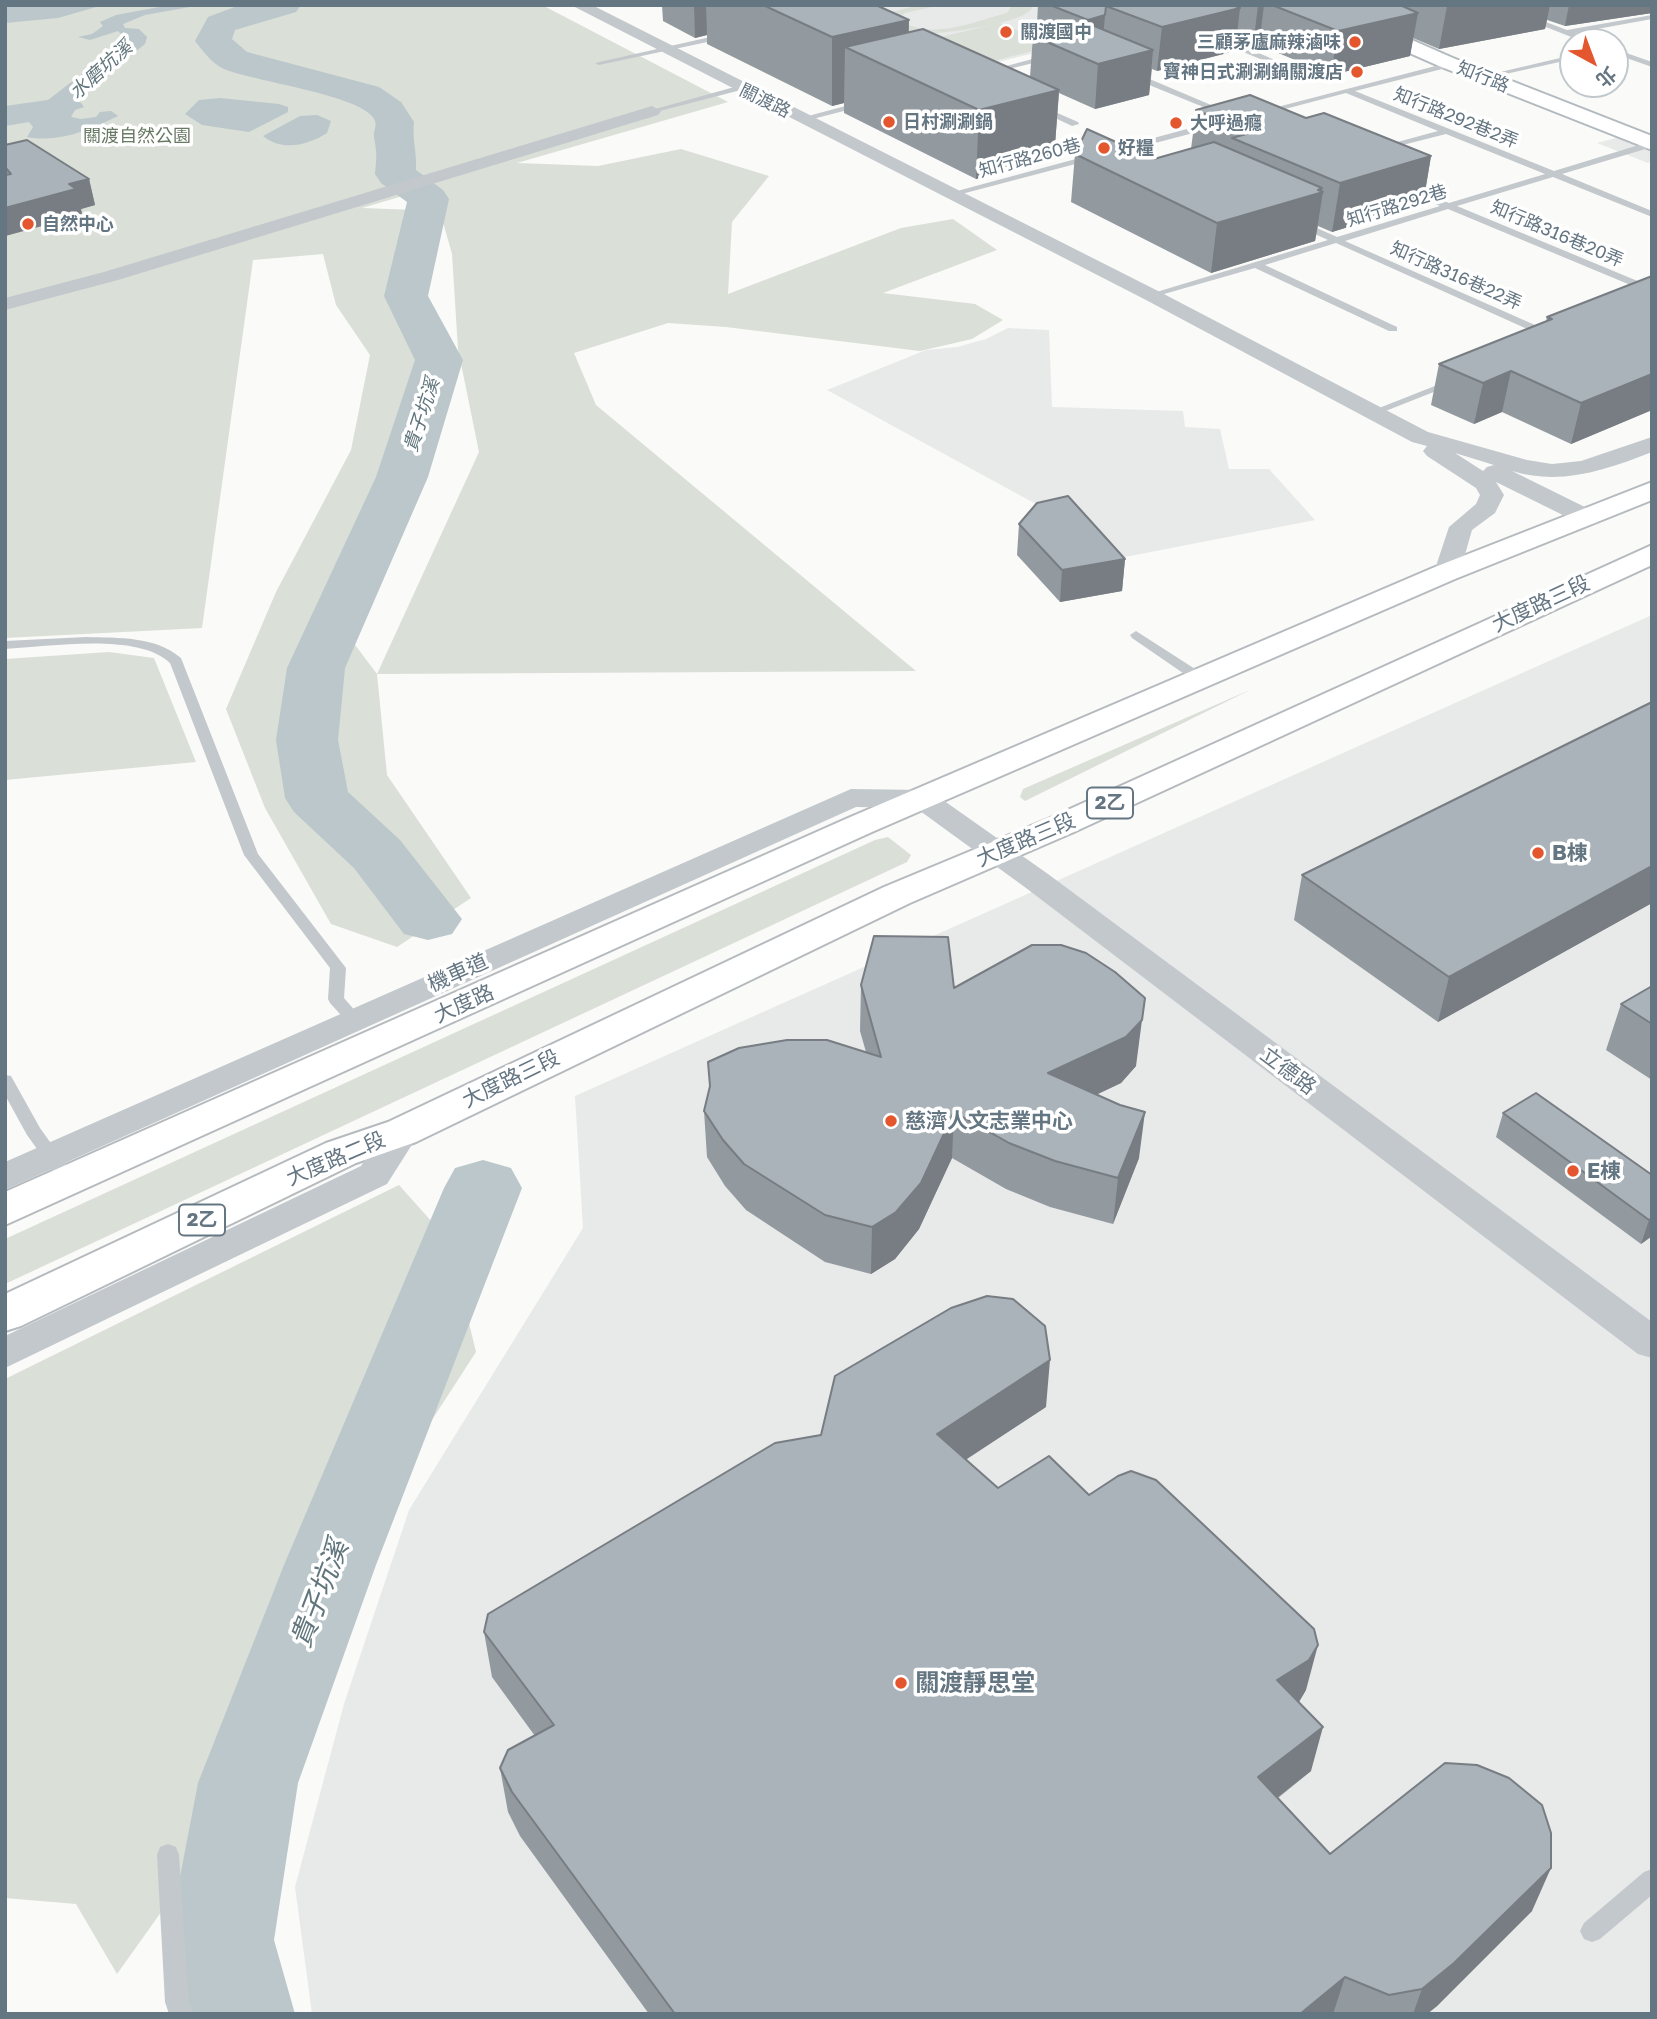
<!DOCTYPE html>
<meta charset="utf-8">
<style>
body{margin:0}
#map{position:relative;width:1657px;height:2019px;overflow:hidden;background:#fafaf8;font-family:"Golos Text","Noto Sans TC",sans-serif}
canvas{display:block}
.frame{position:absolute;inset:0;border:7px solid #657683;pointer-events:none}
.north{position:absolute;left:1559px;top:28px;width:70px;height:70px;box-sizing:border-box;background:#fff;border:2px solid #c1c8cd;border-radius:50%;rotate:139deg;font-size:19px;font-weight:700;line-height:28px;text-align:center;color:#657683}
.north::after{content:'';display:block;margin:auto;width:24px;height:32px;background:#e4572e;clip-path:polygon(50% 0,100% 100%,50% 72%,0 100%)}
</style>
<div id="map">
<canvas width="1657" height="2019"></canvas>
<div class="frame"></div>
<div class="north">北</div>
</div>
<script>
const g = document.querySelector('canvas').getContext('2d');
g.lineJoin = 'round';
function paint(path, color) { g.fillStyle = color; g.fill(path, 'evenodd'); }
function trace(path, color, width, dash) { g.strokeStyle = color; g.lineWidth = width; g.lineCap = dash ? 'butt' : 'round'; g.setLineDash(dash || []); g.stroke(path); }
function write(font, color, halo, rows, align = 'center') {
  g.font = font + ' "Golos Text","Noto Sans TC",sans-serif'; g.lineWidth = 7; g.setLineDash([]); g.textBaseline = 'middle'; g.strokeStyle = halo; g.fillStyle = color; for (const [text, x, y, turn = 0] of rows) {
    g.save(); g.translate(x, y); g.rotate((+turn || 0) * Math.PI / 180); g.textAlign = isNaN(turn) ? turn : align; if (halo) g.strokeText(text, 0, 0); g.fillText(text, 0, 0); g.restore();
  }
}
const built = new Path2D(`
 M887 5H1232L973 68 847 14Z
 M1620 137 1647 148 1652 147V161L1648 163 1597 143Z
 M1008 328 1049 330 1052 407 1183 411 1185 427 1220 429 1229 469H1269L1315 520 1120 558 1100 539 827 390 926 350 957 347 986 339Z
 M1652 615V2014H312L295 1887 344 1704 409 1510 583 1228 575 1096Z`);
const green = new Path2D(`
 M5 5H542L728 102 517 163 598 166 681 149 769 176 732 222 728 294 901 228 953 219 997 250 883 293 975 304 1003 320 972 339 920 351 726 327 668 323 574 353 596 405 916 671 377 674 387 775 471 898 397 947 331 924 265 808 226 709 276 592 351 450 370 355 336 305 323 254 253 260 202 628 5 638ZM433 187 452 254 458 349 479 452 377 674 322 601 391 480 418 367 400 305 415 210 362 208Z
 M919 5H940L905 13 898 18C927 43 975 21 1007 13L1012 5H1031L1032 8C1022 25 931 36 909 34L888 13Z
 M1000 23 1053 46 981 64 928 40Z
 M109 652 154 658 196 762 5 780V659Z
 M1252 689 1025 801 1020 797 1023 789Z
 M888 837 911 855 907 862 5 1284V1239L875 840Z
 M399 1185 449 1241 476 1352 393 1480 261 1646 189 1873 117 1974 76 1904 5 1898V1379Z`);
const water = new Path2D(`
 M5 5H103L58 18 5 23Z
 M170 5H201L145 15 123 24 125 28 139 29 147 37 145 44 77 98 84 107 75 110 71 117 81 119 96 117 100 112 111 111 118 116C89 130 60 143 27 137L33 127 29 122 5 126V106L48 100 121 44V34L118 31 90 40 78 37 92 34 103 26 100 22 116 15Z
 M303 5 284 7 277 11 280 13 239 21 217 31 211 27V23C243 7 268 5 303 5Z
 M220 98 279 104 288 107V112L249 132 202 125 185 114 199 100Z
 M317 115 331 121 327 133C308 145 282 152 263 136L300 116Z`);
const river = new Path2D(`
 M240 5H301L296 12 235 30 232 39 247 52 379 87 401 102 414 122C412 139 417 152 416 170L443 190 449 199 428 296 463 360 428 477 345 668 338 740 348 792 400 840 462 919 452 934 428 940 404 934 354 868 294 812 285 798 276 740 287 668 376 477 415 360 384 296 407 202 381 183 375 174C377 156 377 154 374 137 373 132 377 126 375 121 367 95 248 81 222 68 212 63 202 50 195 41L208 17Z
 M483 1160 511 1168 522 1188 376 1565 298 1783 274 1940 295 2014H185L168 1940 198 1783 284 1565 444 1188 455 1168Z`);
const lane = new Path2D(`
 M1490 5H1501L1567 30 1652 15V19L1575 33 1595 42H1584Z
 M728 33 731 37 599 65 595 63Z
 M1214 36H1220L1277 61 1270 63 1214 40Z
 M1615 49 1652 62V67L1615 54Z
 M1051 54 1054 58 988 74 984 72Z
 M1573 55V59L1483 79 1479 77Z
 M1451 62 1454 66 1355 91 1554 171 1652 141V147L1562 174 1652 211V217L1553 177 1457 206 1652 287V294L1448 209 1345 241 1553 333V337H1545L1336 243 1265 265 1397 327V331H1389L1255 268 1150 298V294L1328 240 1295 225V221H1301L1337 237 1440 206 1403 190V186H1409L1449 203 1545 174 1446 134 1379 151V147L1438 131 1346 93 1262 115 1258 112Z
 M1127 72H1133L1230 113 1223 115 1127 76Z
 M738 86 741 90 652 113 648 111Z
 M864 101H867V105L801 122 797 119Z
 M1039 105 1078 122 1079 124 1072 126 1036 109 1035 107Z
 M1213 122 1217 125 1216 127 954 196 946 194Z
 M1450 380 1459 382 1378 414 1369 412Z
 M1136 631 1206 676V682H1196L1132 638 1130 635Z
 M86 637C119 638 155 636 181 658L258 854 346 968 344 998 363 1020 361 1024H349L330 1003 328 999 330 968 244 855 170 663C137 632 49 647 5 649V641Z
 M5 1075 11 1076 40 1128 75 1177 78 1181 75 1185H63L27 1135 5 1095Z
 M168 1844 176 1847 179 1855 189 2002 193 2014H169L165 2002 157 1855 160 1847Z
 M1652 1869V1895L1600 1939 1592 1942 1584 1939 1580 1931 1584 1923 1644 1872Z`);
const street = new Path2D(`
 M571 5H592L1160 292 1428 432 1527 460 1552 464 1581 461 1652 437V452C1606 470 1561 486 1512 471L1597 513 1600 518 1597 523 1588 525 1579 523 1496 482 1504 495 1495 513 1472 530 1460 572 1456 577 1447 580 1438 577 1434 572 1449 527 1476 504 1480 495 1476 488 1427 456 1423 451 1427 446 1412 442 1146 300ZM1455 453 1494 465 1487 467 1483 471Z
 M652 106 661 111 658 115 118 280 5 310V298L104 272Z
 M851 789 923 790 933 793 1048 874 1652 1322V1358L1638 1354 1026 888 916 808 856 807 5 1190V1162Z
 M402 1120 415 1123 420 1132 387 1184 5 1368V1336L361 1166 389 1123Z`);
const secondary = new Path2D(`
 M1307 5H1332L1453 58 1652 136V150L1439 66 1310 9Z`);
const primary = new Path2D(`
 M1652 482V500L1455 579 872 832 5 1225V1192L848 818 1435 567Z
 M1652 545V565L1074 832 910 903 416 1142 356 1163 21 1326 5 1331V1294L326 1143 388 1122 884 887 1050 818Z`);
const wall = new Path2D(`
 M662 5H876L909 33 1030 77 1033 36 1055 31 1037 24 1038 5H1652V13L1565 26 1547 20 1545 29 1439 49 1413 38 1410 56 1331 75 1259 45 1253 47 1236 40 1235 51 1157 71 1152 69 1149 95 1095 109 1059 93 1054 158 976 179 844 113V103L832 106 707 44V35L695 38 663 21Z
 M1196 110 1306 118 1431 156 1423 204 1332 232 1318 226 1315 241 1211 273 1071 202 1075 154 1154 159 1191 149Z
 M5 145 89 179 95 205 81 209 82 215 5 236Z
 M1652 276V410L1571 444 1502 412 1474 424 1431 405 1439 364 1546 321 1547 317Z
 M1019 524 1125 559 1122 591 1060 602 1017 555Z
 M1652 702V903L1438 1022 1294 920 1302 875Z
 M861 985 954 988 1136 1066 1121 1083 1096 1095 1139 1158 1113 1224 1050 1207 1006 1189 952 1158 919 1229 895 1259 871 1274 825 1262 746 1210 725 1186 707 1157 704 1111 710 1089 708 1062 866 1052 860 1031Z
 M1652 986V1080L1606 1050 1621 1004Z
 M1503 1113 1652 1175V1236L1641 1244 1496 1137Z
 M1046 1407 966 1459 998 1488 1089 1495 1306 1690 1299 1702 1311 1771 1278 1798 1330 1854 1532 1911 1437 2006 1427 2014H649L520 1836 508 1812 500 1768 535 1736 492 1677 484 1632Z`);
const shadedWall = new Path2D(`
 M694 5H706L707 35 695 38Z
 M1258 5H1264L1259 45 1253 47Z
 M1451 5H1550L1545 29 1439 49 1447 6Z
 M1569 5H1652V13L1565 26Z
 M1240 8 1235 51 1157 71 1162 27Z
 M1418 13 1410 56 1331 75 1338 31Z
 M1105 15 1103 39 1086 43 1088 20Z
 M909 20 908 77 845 47 844 103 832 106V37Z
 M1153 50 1149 95 1095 109 1098 64Z
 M1059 90 1054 158 976 179 979 110Z
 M1431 156 1423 204 1332 232 1340 183Z
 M89 179 95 205 81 209 82 215 5 236V208L69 184Z
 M1322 188V192H1323L1315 241 1211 273 1217 223Z
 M1511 371 1502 412 1474 424 1483 383Z
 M1652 374V410L1571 444 1581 403Z
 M1125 559 1122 591 1060 602 1062 570Z
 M1652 866V903L1438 1022 1449 977Z
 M1142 1020 1136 1066 1121 1083 1044 1119 1048 1073Z
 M954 1112 952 1158 919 1229 895 1259 871 1274 872 1227Z
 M1145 1112 1139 1158 1113 1224 1118 1178Z
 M1652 1218V1236L1641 1244 1649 1220Z
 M1050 1360 1046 1407 935 1480 937 1434Z
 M1318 1645 1306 1690 1297 1705 1277 1680Z
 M1323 1727 1311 1771 1247 1821 1258 1777Z
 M1551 1868 1532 1911 1437 2006 1427 2014H1413L1422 1989Z
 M1345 1977 1333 2014H1300Z`);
const building = new Path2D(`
 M763 5H876L909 20 832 37Z
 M1050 5H1111L1106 6 1105 15 1088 20Z
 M1111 5H1233L1240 8 1162 27 1106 6Z
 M1272 5H1400L1418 13 1338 31Z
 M1087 23 1153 50 1098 64 1033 36Z
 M923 29 1059 90 979 110 845 47Z
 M1250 95 1306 118 1324 113 1431 156 1340 183 1232 138 1250 133 1196 110Z
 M1087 129 1154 159 1214 142 1322 188 1318 190 1323 192 1217 223 1075 154Z
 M27 140 89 179 69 184 76 189 5 208V175L11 174 5 167V145Z
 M1652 276V374L1581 403 1511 371 1483 383 1439 364 1552 319 1547 317Z
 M1068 496 1125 559 1062 570 1019 524 1037 503Z
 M1652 702V866L1449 977 1302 875Z
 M874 936 948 937 954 988 1032 945H1061L1086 953 1115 972 1145 998 1142 1020 1126 1037 1048 1073 1120 1105 1145 1112 1118 1178 1055 1161 1009 1143 954 1112 921 1183 896 1212 872 1227 825 1215 744 1164 723 1140 704 1111 710 1086 708 1062 739 1048 787 1040H827L881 1057 861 985Z
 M1652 986V1024L1621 1004Z
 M1536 1093 1652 1175V1218L1649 1220 1503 1113Z
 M987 1296 1013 1299 1045 1326 1050 1360 937 1434 998 1488 1049 1456 1089 1495 1118 1476 1131 1471 1156 1480 1314 1629 1318 1645 1309 1660 1277 1680 1323 1727 1258 1777 1330 1854 1445 1763 1477 1765 1509 1778 1542 1805 1551 1833V1868L1454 1963 1422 1989 1389 1995 1345 1977 1300 2014H675L512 1792 500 1768 508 1750 554 1725 484 1632 488 1614 775 1443 821 1435 835 1376 951 1308Z`);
const markers = [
 [1006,32,7,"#e4572e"],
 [1355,42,7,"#e4572e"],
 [1357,72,7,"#e4572e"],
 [889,122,7,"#e4572e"],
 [1176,123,7,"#e4572e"],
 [1104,148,7,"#e4572e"],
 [28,224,7,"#e4572e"],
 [1538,853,7,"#e4572e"],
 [891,1121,7,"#e4572e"],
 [1573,1171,7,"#e4572e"],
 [901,1683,7,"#e4572e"]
];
const farPoinames = [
 ["關渡國中",1020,32],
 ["三顧茅廬麻辣滷味",1341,42,"right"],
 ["寶神日式涮涮鍋關渡店",1343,72,"right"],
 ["日村涮涮鍋",903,122],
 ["大呼過癮",1190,123],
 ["好糧",1118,148],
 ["自然中心",42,224]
];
const farStreetnames = [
 ["知行路",1483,77,22],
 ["關渡路",765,101,26],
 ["知行路292巷2弄",1456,118,22],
 ["知行路260巷",1030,158,-15],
 ["知行路292巷",1397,206,-17],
 ["知行路316巷20弄",1557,234,23],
 ["知行路316巷22弄",1456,276,24]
];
const farParknames = [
 ["關渡自然公園",137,136]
];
const farWaternames = [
 ["水磨坑溪",101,70,-42],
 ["貴子坑溪",422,415,-72]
];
const shields = [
 [1110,803,46],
 [202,1220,46]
];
const shieldNames = [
 ["2乙",1110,803],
 ["2乙",202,1220]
];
const streetNames = [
 ["大度路三段",1541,604,-25],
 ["大度路三段",1026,840,-23],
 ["機車道",458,973,-24],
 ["大度路",464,1004,-24],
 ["立德路",1288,1071,37],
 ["大度路三段",511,1079,-26],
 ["大度路二段",336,1159,-23]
];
const poiNames = [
 ["B棟",1552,853],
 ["慈濟人文志業中心",905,1121],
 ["E棟",1587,1171]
];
const nearPoinames = [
 ["關渡靜思堂",915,1683]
];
const nearWaternames = [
 ["貴子坑溪",320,1594,-69]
];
paint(built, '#e8e9e9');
paint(green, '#dadfd7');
paint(water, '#bbc7cb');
paint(river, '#bbc7cb');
trace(secondary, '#b3babf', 4);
trace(primary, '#b5babe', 4);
paint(lane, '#c3c8cc');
paint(street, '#c3c8cc');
paint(secondary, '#fff');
paint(primary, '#fff');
paint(wall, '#929a9f');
paint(shadedWall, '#777d82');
paint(building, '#aab3b9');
trace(building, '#777d82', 2);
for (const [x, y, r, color] of markers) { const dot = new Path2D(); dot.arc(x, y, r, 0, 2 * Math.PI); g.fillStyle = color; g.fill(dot); trace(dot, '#fff', 2.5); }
write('bold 18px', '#657683', '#fff', farPoinames, 'left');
write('18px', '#657683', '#fff', farStreetnames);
write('18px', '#687a64', '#fff', farParknames);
write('italic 19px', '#60757c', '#fff', farWaternames);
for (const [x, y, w] of shields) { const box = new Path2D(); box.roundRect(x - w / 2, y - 15.5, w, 31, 5); g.fillStyle = '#fff'; g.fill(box); trace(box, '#657683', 2); }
write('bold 19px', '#657683', null, shieldNames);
write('21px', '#657683', '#fff', streetNames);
write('bold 21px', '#657683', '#fff', poiNames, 'left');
write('bold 24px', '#657683', '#fff', nearPoinames, 'left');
write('italic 28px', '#60757c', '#fff', nearWaternames);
</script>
